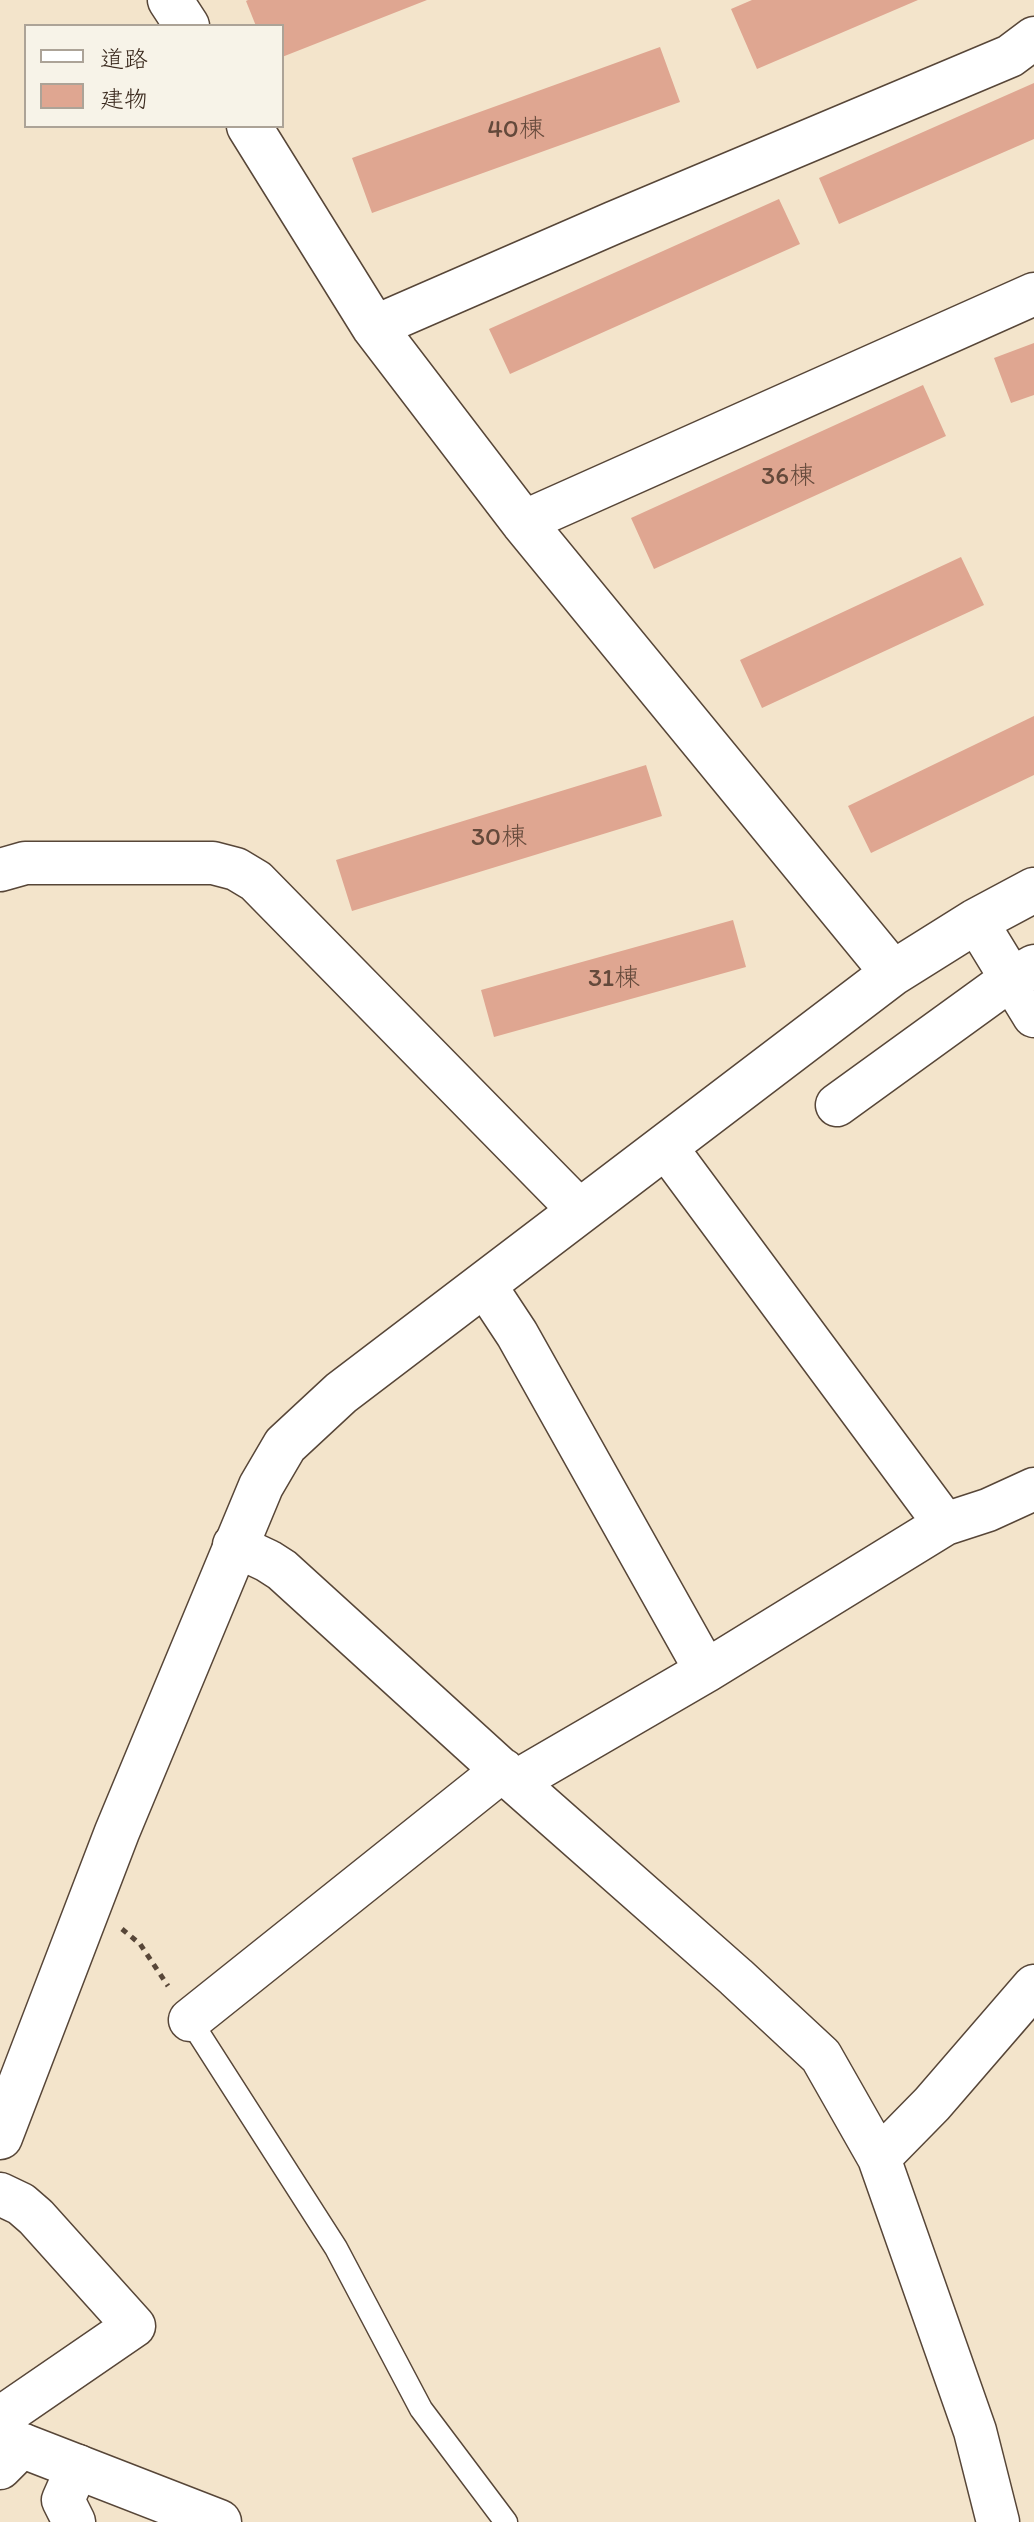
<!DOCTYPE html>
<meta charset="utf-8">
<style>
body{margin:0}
#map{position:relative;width:1034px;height:2522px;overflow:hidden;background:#f3e4cb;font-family:Itim,"Klee One",sans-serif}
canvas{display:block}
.legend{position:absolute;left:24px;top:24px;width:260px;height:104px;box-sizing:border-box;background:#f7f3e8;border:2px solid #aca397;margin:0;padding:10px 14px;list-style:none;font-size:24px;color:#3b2a1e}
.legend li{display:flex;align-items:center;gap:16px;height:40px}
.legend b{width:40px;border:2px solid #aca397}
</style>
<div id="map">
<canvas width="1034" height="2522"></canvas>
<ul class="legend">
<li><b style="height:10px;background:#fff"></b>道路</li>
<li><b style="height:22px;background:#dfa691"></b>建物</li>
</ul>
</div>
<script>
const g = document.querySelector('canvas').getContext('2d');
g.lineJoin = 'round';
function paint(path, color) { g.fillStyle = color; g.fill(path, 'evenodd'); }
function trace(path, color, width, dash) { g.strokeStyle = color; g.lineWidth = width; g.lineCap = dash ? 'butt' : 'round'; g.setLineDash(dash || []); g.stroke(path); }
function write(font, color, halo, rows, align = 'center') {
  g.font = font + ' Itim,"Klee One",sans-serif'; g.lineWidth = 6; g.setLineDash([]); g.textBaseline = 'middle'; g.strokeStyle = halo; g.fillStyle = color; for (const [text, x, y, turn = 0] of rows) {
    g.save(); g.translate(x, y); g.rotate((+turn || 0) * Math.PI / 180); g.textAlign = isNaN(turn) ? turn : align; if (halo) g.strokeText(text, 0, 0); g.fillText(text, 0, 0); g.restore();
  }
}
const building = new Path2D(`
 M248 0H427L282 57V26H256L246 1Z
 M752 0H918L757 69 731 9Z
 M660 47 680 102 372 213 352 158Z
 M1034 83V139L839 224 819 178Z
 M779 199 800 244 510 374 489 329Z
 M1034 343V395L1011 403 994 358Z
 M923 385 946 436 654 569 631 518Z
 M961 557 984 605 762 708 740 660Z
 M1034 716V775L871 853 848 806Z
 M646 765 662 816 352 911 336 860Z
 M733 920 746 967 494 1037 481 990Z`);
const path = new Path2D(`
 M122 1929 140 1944 168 1986`);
const lane = new Path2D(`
 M190 2020 336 2248 421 2409 506 2522`);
const street = new Path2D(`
 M374 327 613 223 1010 56 1034 38
 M523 522 1034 294
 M0 870 25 863H213L236 869 256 881 580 1211
 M976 921 1034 1016
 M837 1105 1011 979 1034 966
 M665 1146 945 1524
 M484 1284 517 1334 706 1671
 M234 1545 268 1561 282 1570 515 1782 736 1977 821 2056 879 2158 975 2431 998 2522
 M515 1782 706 1671 945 1524 988 1510 1034 1489
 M190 2020 503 1770
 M879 2158 932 2104 1034 1986
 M0 2194 21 2204 36 2217 134 2326 0 2418
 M0 2468 23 2445
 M74 2522 63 2500 78 2466`);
const secondary = new Path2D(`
 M170 0 187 26
 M249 126 374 327 523 522 893 973
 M0 2137 117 1832 261 1486 285 1445 341 1393 893 973 976 921 1034 890
 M0 2437 219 2522`);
const numberNames = [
 ["40棟",516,130],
 ["36棟",788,477],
 ["30棟",499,838],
 ["31棟",614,979]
];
paint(building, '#dfa691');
trace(lane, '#574638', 25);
trace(street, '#574638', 45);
trace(secondary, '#574638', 47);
trace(path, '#574638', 5, [6, 6]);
trace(lane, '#fff', 22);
trace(street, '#fff', 42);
trace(secondary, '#fff', 44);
write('26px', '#64493b', null, numberNames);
</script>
